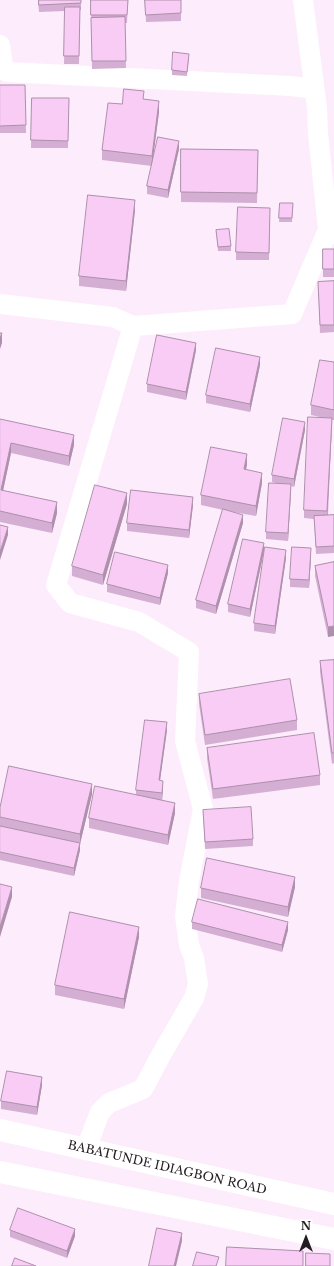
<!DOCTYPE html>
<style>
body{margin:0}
#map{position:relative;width:334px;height:1266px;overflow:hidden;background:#fdecfc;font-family:"Libre Baskerville",serif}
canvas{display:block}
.north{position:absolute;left:286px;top:1218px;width:40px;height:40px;-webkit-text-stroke:3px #fff;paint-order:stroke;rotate:0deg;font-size:11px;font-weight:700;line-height:16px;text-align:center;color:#231d22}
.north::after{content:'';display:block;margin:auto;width:14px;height:18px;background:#231d22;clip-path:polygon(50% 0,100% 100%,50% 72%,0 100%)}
</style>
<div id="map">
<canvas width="334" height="1266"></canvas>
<div class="north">N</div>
</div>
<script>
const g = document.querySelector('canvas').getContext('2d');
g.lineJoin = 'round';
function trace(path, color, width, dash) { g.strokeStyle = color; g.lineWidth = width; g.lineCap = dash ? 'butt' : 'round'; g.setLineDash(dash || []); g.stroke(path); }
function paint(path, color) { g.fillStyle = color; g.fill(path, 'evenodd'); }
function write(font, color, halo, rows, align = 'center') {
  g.font = font + ' "Libre Baskerville",serif'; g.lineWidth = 4; g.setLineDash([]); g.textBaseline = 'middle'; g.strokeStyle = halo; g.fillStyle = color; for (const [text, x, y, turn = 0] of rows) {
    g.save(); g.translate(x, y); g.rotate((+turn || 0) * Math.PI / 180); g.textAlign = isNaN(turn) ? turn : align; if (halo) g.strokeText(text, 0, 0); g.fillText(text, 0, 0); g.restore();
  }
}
const minor = new Path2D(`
 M303 0 317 108 318 133 328 230 334 234
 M0 45 3 66 7 72 291 86 314 89
 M0 304 113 317 133 326 292 314 328 230
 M86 1149 100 1112 109 1103 143 1089 161 1055 194 998 198 984 194 958 189 945 185 916 189 881 203 809 185 741 189 652 139 622 70 603 56 585 133 326`);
const tertiary = new Path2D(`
 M0 1130 334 1204
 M0 1172 334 1239`);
const wall = new Path2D(`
 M38 0H81V10H80L79 64H64L65 11 39 12Z
 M91 0H128L127 23H125L126 68 92 69Z
 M145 0H181V21L146 22Z
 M189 58 187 76 172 75V70Z
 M0 85H25L26 133H0Z
 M32 98H69L68 148H31Z
 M144 99 159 112 152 164 179 149 168 198 147 194V186L152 166 102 160V150L122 104Z
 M181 149 258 150 257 203 181 202Z
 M280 203H293L292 222H279Z
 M270 208 269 260H236V252Z
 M135 210 126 291 79 286V276Z
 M216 230 231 246V251H218Z
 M334 249V277H323V269Z
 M334 281V332L320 333 318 282Z
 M196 350 186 400 147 392V384Z
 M334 362V420H332L328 515H334V553L316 554 314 519 304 518V510L324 418 311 415V405Z
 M260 365 250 412 206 403V395Z
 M0 419 74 445 69 466 11 453 3 491 57 513 52 533 0 522Z
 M305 430 294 487 291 486 288 541 266 539V532L279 484 272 482V475Z
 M247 464 246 470 262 483 256 516 227 511 243 523 216 614 196 608V600L223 510 201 505V495Z
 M127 504 103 585 72 576V566Z
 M193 505 189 538 127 531V523Z
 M264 551 250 617 228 612V604Z
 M311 556 309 588 290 587V579Z
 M286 558 275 634 254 631V623Z
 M334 562 328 637 315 576V566Z
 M168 573 160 605 107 592V584Z
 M334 660V763L332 764 320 672V661Z
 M199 694 297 720V730L205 745 199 704Z
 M167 730 160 780 163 788 162 800 175 813 168 845 89 828V818L136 795V790Z
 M207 748 320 775V785L213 799 207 758Z
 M92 794 80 844V850L74 876 0 860V808Z
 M203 810 253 839V846L205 849Z
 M295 887 288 917 201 898V888Z
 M192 922 288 930 282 952 192 929Z
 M139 937 124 1009 55 995V985Z
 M42 1085 37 1115 1 1109V1101Z
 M10 1230 75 1236 67 1258 10 1237Z`);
const shadedWall = new Path2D(`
 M159 101V112L152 166V156Z
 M179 141V149L168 198V190Z
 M135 200V210L126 291V281Z
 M2 333V343L0 349V338Z
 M196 343V350L186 400V392Z
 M260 357V365L250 412V404Z
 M332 418V426L327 519V511Z
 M305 422V430L294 487V479Z
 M74 435V445L69 466V456Z
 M11 443V453L1 500V490Z
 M247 454V464L244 480V469Z
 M262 473V483L256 516V506Z
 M291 484V492L288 541V533Z
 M127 493V504L103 585V575Z
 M193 497V505L189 538V530Z
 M57 502V513L52 533V523Z
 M243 515V523L216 614V606Z
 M8 527V535L0 560V552Z
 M264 543V551L250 617V609Z
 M311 548V556L309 588V580Z
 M286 550V558L275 634V626Z
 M168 565V573L160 605V598Z
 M334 626V636L328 637V627Z
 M167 722V730L159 788V780Z
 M163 781V788L162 801V793Z
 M92 784V794L80 844V834Z
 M175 803V813L168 845V835Z
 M80 843V850L74 876V868Z
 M295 877V887L288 917V907Z
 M12 887V897L0 937V927Z
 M288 922V930L282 952V945Z
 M139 927V937L124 1009V999Z
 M42 1077V1085L37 1115V1107Z
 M75 1229V1236L67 1258V1251Z
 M182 1233V1241L176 1266H174Z`);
const building = new Path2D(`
 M39 0H81V3L39 5Z
 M91 0H128L127 15H91Z
 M145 0H181V13L146 15Z
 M65 7H80L79 56H64Z
 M125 17 126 61H92L91 18Z
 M173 52 189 54 187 72 172 70Z
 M0 85H25L26 125 0 126Z
 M124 89 144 91 143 99 159 101 152 156 102 150 108 103 122 104Z
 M32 98H69L68 141 31 140Z
 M158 137 179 141 168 190 147 186Z
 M181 149 258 150 257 193 181 192Z
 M88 195 135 200 126 281 79 276Z
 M280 203H293L292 218H279Z
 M238 207 270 208 269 253 236 252Z
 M229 229 231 246 218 247 216 230Z
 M323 249H334V269H323Z
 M334 281V325H320L318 282Z
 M0 333H2L0 338Z
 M157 335 196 343 186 392 147 384Z
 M216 348 260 357 250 404 206 395Z
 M320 360 334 362V410L311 405Z
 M308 417 332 418 327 511 304 510Z
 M283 418 305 422 294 479 272 475Z
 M0 419 74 435 69 456 11 443 1 490 57 502 52 523 0 511Z
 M211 447 247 454 244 469 262 473 256 506 201 495Z
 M269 483 291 484 288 533 266 532Z
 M95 485 127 493 103 575 72 566Z
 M131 490 193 497 189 530 127 523Z
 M223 509 243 515 216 606 196 600Z
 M334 515V546L316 547 314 516Z
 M0 525 8 527 0 552Z
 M243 539 264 543 250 609 228 604Z
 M265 547 286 550 275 626 254 623Z
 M292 547 311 548 309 580 290 579Z
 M115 552 168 565 160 598 107 584Z
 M334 562V626L328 627 315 566Z
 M334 660V753H332L320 661Z
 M290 679 297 720 205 735 199 694Z
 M145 720 167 722 159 780 163 781 162 793 136 790Z
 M314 733 320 775 213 789 207 748Z
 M9 766 92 784 80 834 0 817V808Z
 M95 786 175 803 168 835 89 818Z
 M251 807 253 839 205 842 203 810Z
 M0 826 80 843 74 868 0 852Z
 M207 858 295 877 288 907 201 888Z
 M0 884 12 887 0 927Z
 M198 899 288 922 282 945 192 922Z
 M70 912 139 927 124 999 55 985Z
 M7 1071 42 1077 37 1107 1 1101Z
 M18 1208 75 1229 67 1251 10 1230Z
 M157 1228 182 1233 174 1266H149Z
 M227 1247 303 1251V1266H226Z
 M197 1252 219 1257 216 1266H193Z
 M306 1253 330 1254V1266H306Z
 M15 1258 36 1266H12Z`);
const streetNames = [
 ["BABATUNDE IDIAGBON ROAD",167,1168,13]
];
trace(minor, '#fff', 20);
trace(tertiary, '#fff', 22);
paint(wall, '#d5afd3');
paint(shadedWall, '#ae8fac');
paint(building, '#f8ccf5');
trace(building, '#ae8fac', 1);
write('12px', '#231d22', '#fff', streetNames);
</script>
